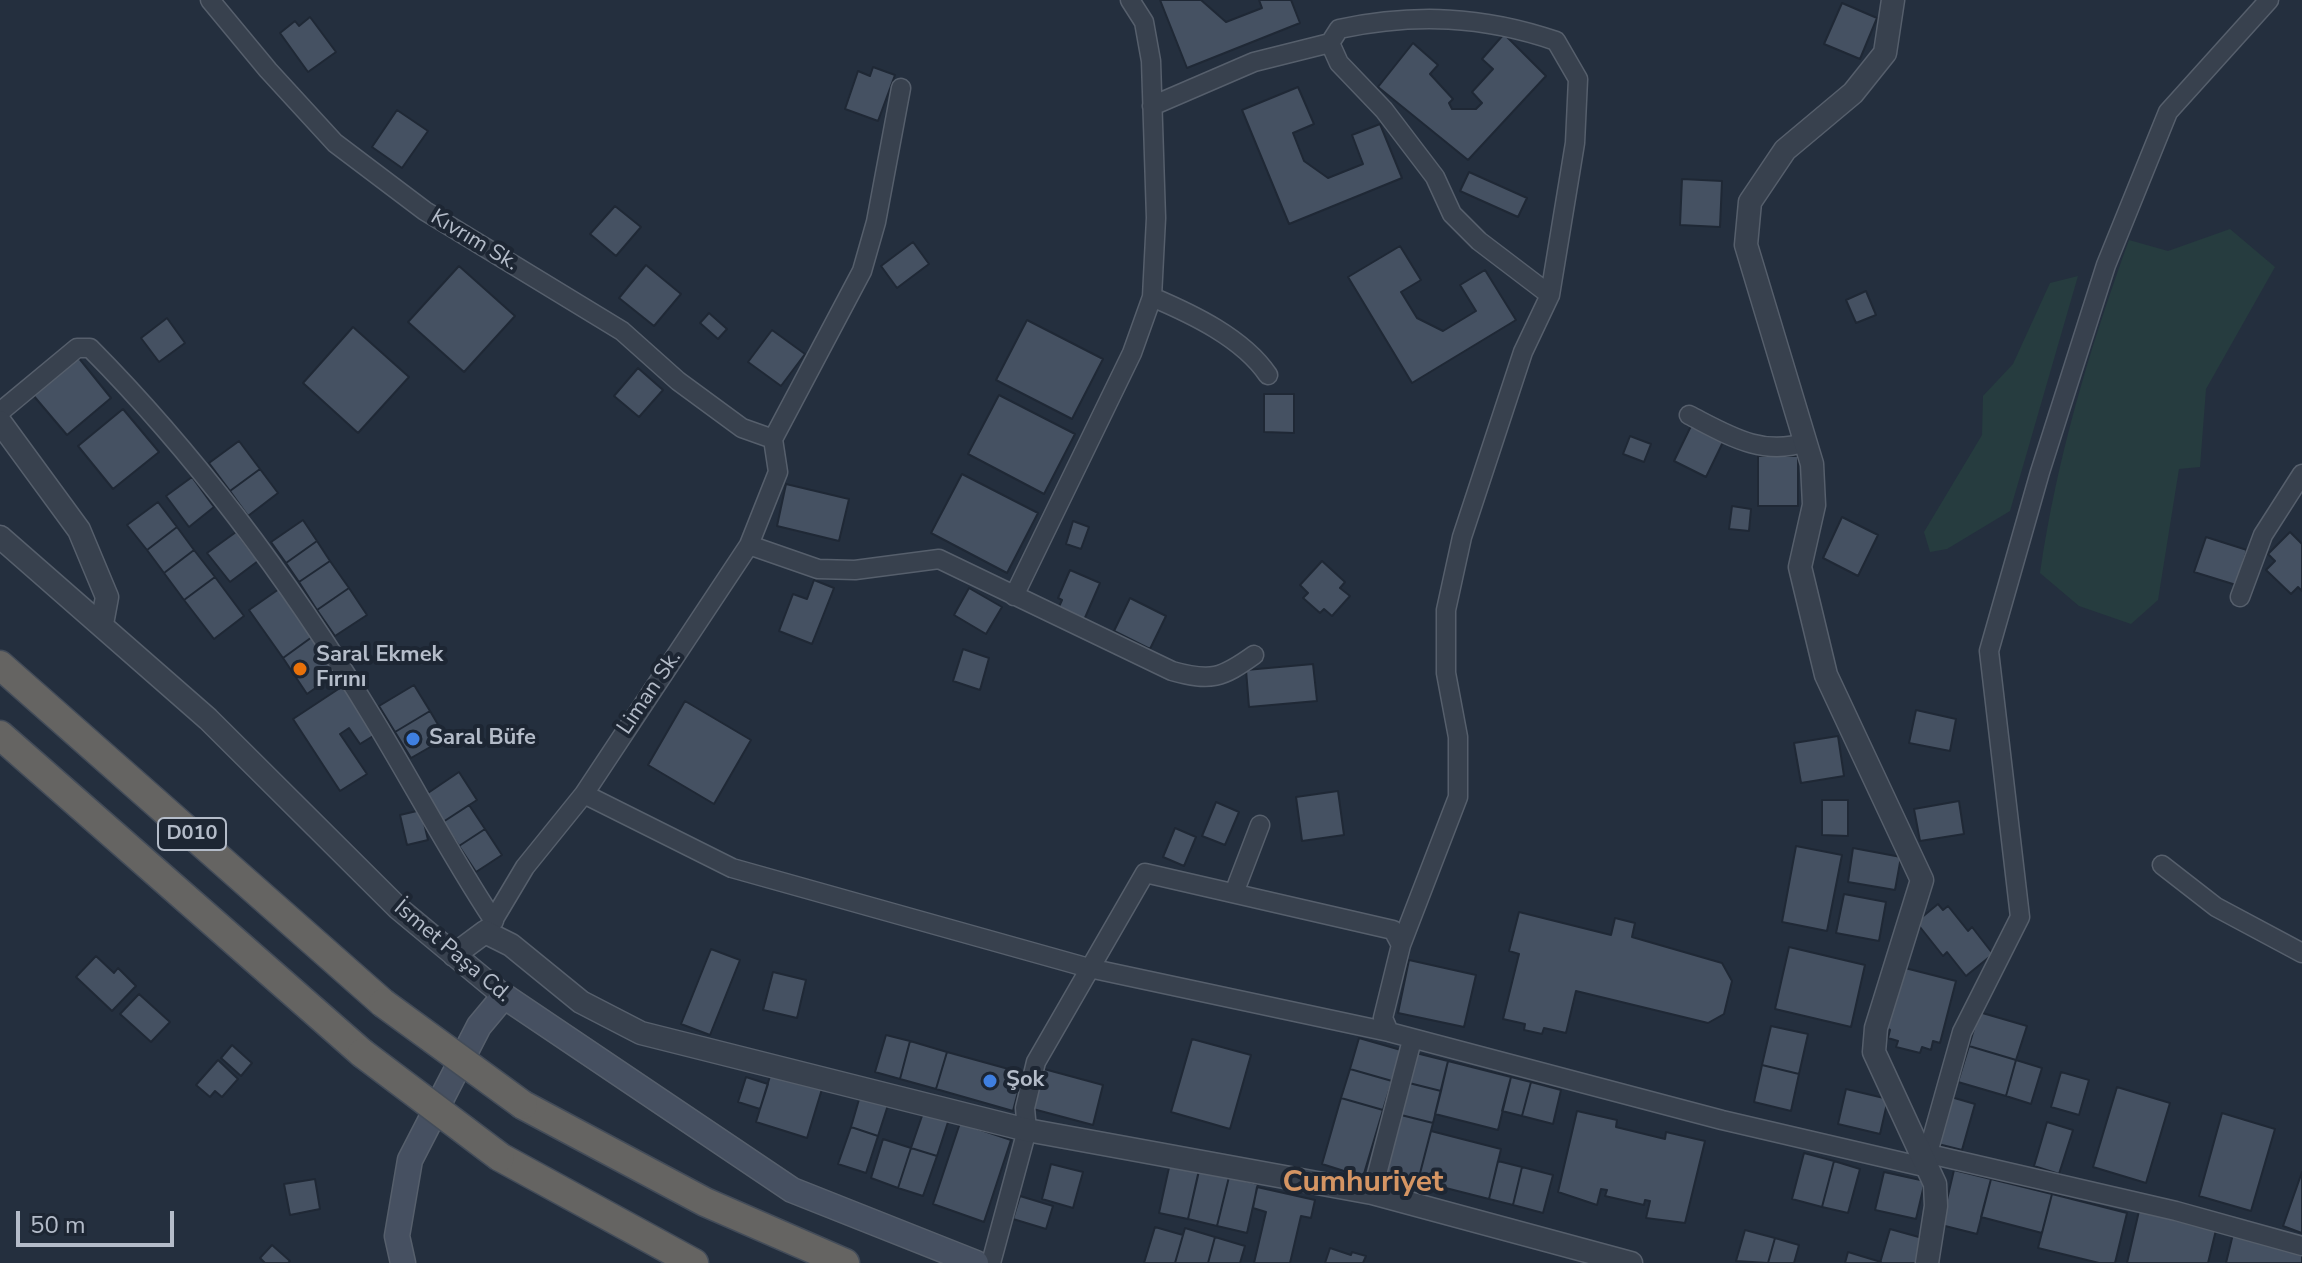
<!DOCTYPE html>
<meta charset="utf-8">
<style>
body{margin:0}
#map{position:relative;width:2302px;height:1263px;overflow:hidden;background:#242f3e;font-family:"Nunito Sans",sans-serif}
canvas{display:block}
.scale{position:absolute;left:16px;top:1211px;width:158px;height:36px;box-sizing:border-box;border:4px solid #b4bcc9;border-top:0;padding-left:10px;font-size:24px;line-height:28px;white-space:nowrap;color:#b4bcc9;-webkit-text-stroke:6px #1d2633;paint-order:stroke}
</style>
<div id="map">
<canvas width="2302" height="1263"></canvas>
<div class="scale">50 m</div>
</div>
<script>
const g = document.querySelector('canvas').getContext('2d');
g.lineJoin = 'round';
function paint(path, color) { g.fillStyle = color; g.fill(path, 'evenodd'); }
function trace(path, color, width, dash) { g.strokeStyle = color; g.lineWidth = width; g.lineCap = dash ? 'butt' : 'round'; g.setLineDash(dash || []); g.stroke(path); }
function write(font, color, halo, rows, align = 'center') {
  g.font = font + ' "Nunito Sans",sans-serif'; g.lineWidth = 8; g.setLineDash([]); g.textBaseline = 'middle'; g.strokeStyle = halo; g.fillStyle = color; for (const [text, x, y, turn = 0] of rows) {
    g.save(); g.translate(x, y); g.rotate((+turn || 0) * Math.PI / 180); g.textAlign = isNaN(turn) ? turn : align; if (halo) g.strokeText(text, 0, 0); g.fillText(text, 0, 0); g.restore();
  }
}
const green = new Path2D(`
 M2230 229 2275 267 2206 389 2200 467 2179 469 2158 600 2131 624 2079 606 2040 573C2057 457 2089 350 2129 240L2168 251Z
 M2078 276 2010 511 1947 549 1930 552 1924 532 1982 435 1983 396 2013 364 2050 283Z`);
const building = new Path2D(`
 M1160 0H1201L1226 22 1262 8 1259 0H1291L1300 23 1187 68Z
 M1842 3 1877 18 1860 59 1824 44Z
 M310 17 336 52 308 72 280 33 295 21 299 26Z
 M1504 34 1546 76 1468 160 1378 87 1413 43 1438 65 1430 74 1453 99 1449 103 1452 109H1476L1482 103 1472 92 1493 69 1482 59Z
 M873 67 895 75 878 121 845 109 858 71 870 76Z
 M1298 87 1314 124 1293 133 1304 161 1328 178 1363 164 1352 135 1380 124 1402 178 1289 224 1242 110Z
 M397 110 428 131 402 168 372 147Z
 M1469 172 1527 198 1518 217 1460 191Z
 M1682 179 1722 181 1720 227 1680 225Z
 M615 206 641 227 616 256 590 234Z
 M913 242 929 264 897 288 881 266Z
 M1400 246 1421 280 1401 292 1417 318 1443 331 1476 311 1460 285 1485 270 1516 320 1412 383 1348 277Z
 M646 265 681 294 654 326 619 298Z
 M459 266 515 316 464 372 408 322Z
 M1866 291 1876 315 1856 323 1846 300Z
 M709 313 727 329 718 339 700 323Z
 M167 318 185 343 159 362 141 338Z
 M1027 320 1103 359 1072 419 996 380Z
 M353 327 409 377 358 433 303 383Z
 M772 330 805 354 781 386 748 362Z
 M78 357 111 398 67 435 33 395Z
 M638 368 663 390 639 417 614 396Z
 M1264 394H1294V433L1264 432Z
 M999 395 1075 434 1044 494 968 454Z
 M123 409 159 452 113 489 78 446Z
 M1692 424 1724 440 1706 477 1674 461Z
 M1630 436 1651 444 1644 462 1623 454Z
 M239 441 260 469 230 491 209 463Z
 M1758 456H1798V506H1758Z
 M260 469 278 493 248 516 230 491Z
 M962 474 1038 513 1007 573 931 533Z
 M192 477 214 507 189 527 166 496Z
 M786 484 849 499 839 541 777 526Z
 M158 502 177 527 147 550 127 525Z
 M1732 506 1751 509 1749 531 1729 529Z
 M1842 517 1878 535 1858 576 1823 558Z
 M303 520 317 541 286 563 271 542Z
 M1073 521 1089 527 1081 549 1066 544Z
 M177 527 194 550 164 573 147 550Z
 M236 532 258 561 230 582 207 553Z
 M2290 532 2302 544V591L2298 587 2291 594 2266 570 2275 561 2268 554Z
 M2206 537 2247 550 2236 585 2194 572Z
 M317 541 330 561 299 582 286 563Z
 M194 550 215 577 184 600 164 573Z
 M330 561 349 588 317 610 299 582Z
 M1322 561 1345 582 1340 588 1350 596 1332 616 1324 609 1320 613 1303 598 1308 593 1300 585Z
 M1070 570 1100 583 1084 620 1058 609 1062 600 1058 598Z
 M215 577 244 616 214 639 184 600Z
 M814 580 834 588 812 644 779 631 793 594 807 599Z
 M349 588 367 615 335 636 317 610Z
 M969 588 1002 607 986 634 954 615Z
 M279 589 312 637 283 658 249 610Z
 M1130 598 1166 616 1150 649 1114 631Z
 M312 637 337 673 307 694 283 658Z
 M963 649 989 658 980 690 953 681Z
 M1313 664 1317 701 1249 707 1246 670Z
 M346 684 378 733 360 744 349 728 340 734 367 774 340 791 293 719Z
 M414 685 430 711 395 732 379 706Z
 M685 701 751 740 714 804 648 765Z
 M1916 710 1956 719 1950 751 1909 743Z
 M430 711 446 738 411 758 395 732Z
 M1838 736 1844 776 1801 783 1794 743Z
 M459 772 477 800 443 822 425 795Z
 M1338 791 1344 835 1302 841 1296 797Z
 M1822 800H1848V836L1822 835Z
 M1959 801 1964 834 1920 841 1914 809Z
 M1216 802 1239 812 1225 845 1202 836Z
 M469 805 485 829 459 846 443 822Z
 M421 810 428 840 407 845 400 815Z
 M1175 828 1196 837 1184 866 1163 857Z
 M485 829 502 855 476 872 459 846Z
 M1796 846 1842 855 1827 931 1782 922Z
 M1853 848 1901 857 1895 890 1848 882Z
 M1844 894 1886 902 1879 941 1836 933Z
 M1938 904 1943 910 1948 906 1968 931 1972 927 1993 954 1966 976 1947 952 1943 956 1916 922Z
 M1519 912 1611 935 1615 918 1635 923 1632 937 1722 963 1732 981 1724 1014 1708 1023 1576 991 1566 1033 1544 1028 1542 1034 1524 1030 1525 1024 1503 1019 1519 954 1509 951Z
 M1789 947 1865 965 1851 1027 1775 1009Z
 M711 949 740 960 710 1035 681 1024Z
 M96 956 114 973 118 968 136 986 112 1011 76 977Z
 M1409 960 1476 975 1464 1027 1398 1013Z
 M1901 967 1956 981 1940 1043 1933 1041 1931 1050 1922 1047 1920 1053 1896 1047 1898 1041 1888 1038 1890 1030 1886 1028Z
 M773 972 806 980 797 1018 763 1010Z
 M139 994 170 1022 151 1042 120 1014Z
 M1979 1012 2027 1026 2016 1060 1969 1046Z
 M1771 1026 1808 1034 1799 1074 1762 1065Z
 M886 1035 910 1041 900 1079 875 1072Z
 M1359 1038 1401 1050 1392 1081 1350 1069Z
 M1192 1039 1251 1055 1230 1129 1171 1112Z
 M910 1041 947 1052 936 1089 900 1079Z
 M232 1045 252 1063 241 1076 221 1058Z
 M1969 1046 2016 1060 2006 1096 1958 1082Z
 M947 1052 1023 1073 1013 1111 936 1089Z
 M1416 1053 1448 1061 1441 1091 1409 1083Z
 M218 1060 238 1079 222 1097 215 1091 210 1097 196 1085Z
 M2016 1060 2042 1068 2031 1104 2006 1096Z
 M1448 1061 1511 1077 1498 1130 1435 1114Z
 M1762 1065 1799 1074 1791 1111 1754 1102Z
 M1044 1069 1103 1085 1093 1125 1033 1109Z
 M1350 1069 1392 1081 1383 1110 1341 1098Z
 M2061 1072 2089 1080 2079 1115 2051 1107Z
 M771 1073 822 1089 807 1138 756 1122Z
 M746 1077 768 1084 760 1109 738 1102Z
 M1511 1077 1531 1082 1522 1116 1502 1111Z
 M1531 1082 1561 1090 1553 1124 1522 1116Z
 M1409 1083 1441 1091 1433 1123 1401 1115Z
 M2117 1087 2170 1103 2146 1183 2093 1167Z
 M1846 1089 1888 1099 1880 1134 1838 1124Z
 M860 1096 888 1105 878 1136 851 1127Z
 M1951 1097 1975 1104 1962 1150 1938 1144Z
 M1341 1098 1383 1110 1363 1177 1322 1164Z
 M924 1110 949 1119 937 1156 911 1148Z
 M1577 1111 1617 1120 1616 1127 1665 1139 1666 1132 1705 1141 1685 1223 1646 1218 1650 1201 1645 1200 1644 1205 1605 1196 1607 1190 1601 1189 1597 1205 1558 1192Z
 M2222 1113 2275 1129 2251 1211 2199 1196Z
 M1401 1115 1433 1123 1418 1181 1386 1173Z
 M2047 1122 2073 1130 2059 1174 2034 1166Z
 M960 1123 1011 1140 984 1222 933 1204Z
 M851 1127 878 1136 866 1173 838 1164Z
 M1431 1131 1501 1149 1489 1199 1418 1181Z
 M883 1139 911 1148 898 1188 871 1178Z
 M911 1148 937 1156 923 1196 898 1188Z
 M1804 1153 1834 1161 1822 1207 1792 1199Z
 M1498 1161 1522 1167 1513 1205 1489 1199Z
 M1834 1161 1860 1169 1848 1213 1822 1207Z
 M1170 1163 1199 1170 1188 1219 1159 1213Z
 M1051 1164 1083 1172 1073 1208 1042 1199Z
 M1522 1167 1553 1175 1543 1213 1513 1205Z
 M1954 1170 1991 1179 1977 1234 1941 1225Z
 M1199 1171 1229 1177 1217 1226 1188 1219Z
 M1884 1172 1925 1181 1916 1219 1875 1210Z
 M2302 1172V1233L2283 1226Z
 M1229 1177 1258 1184 1247 1233 1217 1226Z
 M315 1179 320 1209 290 1215 284 1184Z
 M1991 1179 2052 1194 2042 1233 1981 1217Z
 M1257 1187 1315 1200 1311 1218 1301 1216 1290 1263H1254L1266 1212 1253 1208Z
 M2052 1194 2127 1213 2115 1263H2099L2038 1248Z
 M1020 1196 1053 1206 1046 1229 1013 1219Z
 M2139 1211 2216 1230 2208 1263H2127Z
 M1155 1227 1183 1235 1175 1263H1144Z
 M1185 1228 1215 1237 1208 1263H1175Z
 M1890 1229 1926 1239 1919 1263H1880Z
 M1745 1230 1775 1238 1768 1263 1736 1261Z
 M2233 1234 2302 1252V1263H2226Z
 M1215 1237 1245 1246 1240 1263H1208Z
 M1775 1238 1799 1245 1794 1263H1768Z
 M272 1245 290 1261 288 1263H265L260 1258Z
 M1330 1248 1351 1255 1352 1252 1366 1256 1363 1263H1325Z
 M1848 1252 1881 1262 1880 1263H1845Z`);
const minor = new Path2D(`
 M210 0 268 70 335 143 425 211 622 331 678 381 742 428 773 439
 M1152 106 1254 62 1330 43
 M1152 297C1192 314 1243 338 1268 375
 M0 412 77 348H90C199 458 293 586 373 718 414 785 450 855 494 921
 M1689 415C1728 435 1762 457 1806 442
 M773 439 862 271 876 222 901 88
 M749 545 818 569 855 570 939 559 1172 671C1211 682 1222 678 1254 655
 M1014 596 1132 353 1152 297 1156 218 1151 61 1144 22 1130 0
 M2240 597 2263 535 2302 474
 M584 794 732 868 1089 968 1389 1032 1722 1120 1924 1167 1962 1032 2020 917 1989 651 2040 472 2106 265 2168 112 2269 0
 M2162 865 2216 907 2302 953
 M1234 893 1260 825
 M488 929 525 867 584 794 749 545 778 472 773 439
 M1401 945 1458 797V737L1446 673V610L1462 537 1523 352 1550 295 1575 143 1578 79 1556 41C1483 16 1415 13 1339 29L1330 43 1339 63 1384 110 1435 177 1452 214 1479 241 1550 295
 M1925 1153 2176 1211 2302 1246
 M1372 1193 1412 1040
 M991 1263 1027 1130 1025 1108 1036 1062 1145 873 1393 930 1401 945 1383 1018 1389 1032`);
const tertiary = new Path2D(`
 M1893 0 1885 53 1853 93 1785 150 1750 202 1746 245 1812 464 1814 505 1800 567 1826 675 1922 880 1876 1028 1874 1052 1935 1184 1936 1206 1927 1263
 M0 422 79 530 107 597 102 624
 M0 537 208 719 398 908 504 996
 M454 955 485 932 511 945 581 1002 641 1033 1027 1130 1372 1193 1631 1263`);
const secondary = new Path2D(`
 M403 1263 397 1236 410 1160 479 1026 504 996 792 1190 976 1263`);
const trunk = new Path2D(`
 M0 665 383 1003
 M0 735 362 1053
 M523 1105 705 1202 845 1263
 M500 1157 694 1263`);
const trunkBridge = new Path2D(`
 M383 1003 523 1105
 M362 1053 500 1157`);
const markers = [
 [300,669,8,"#e8710a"],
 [413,739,8,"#3f7fe0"],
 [990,1081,8,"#3f7fe0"]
];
const shields = [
 [192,834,68]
];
const shieldNames = [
 ["D010",192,834]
];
const streetNames = [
 ["Kıvrım Sk.",474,241,31],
 ["Liman Sk.",650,693,-56],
 ["İsmet Paşa Cd.",452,952,40]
];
const poiNames = [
 ["Saral Ekmek",316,656],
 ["Fırını",316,681],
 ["Saral Büfe",429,739],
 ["Şok",1006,1081]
];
const districtNames = [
 ["Cumhuriyet",1363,1184]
];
paint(green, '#263c3f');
paint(building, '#455162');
trace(building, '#1f2835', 2);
trace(minor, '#565f6c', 21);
trace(tertiary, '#565f6c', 25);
trace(secondary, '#565f6c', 27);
trace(trunk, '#434c59', 31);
trace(minor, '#38414e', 18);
trace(tertiary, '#38414e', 22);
trace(secondary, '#465061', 24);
trace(trunk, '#656462', 28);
trace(trunkBridge, '#434c59', 31, []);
trace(trunkBridge, '#656462', 28);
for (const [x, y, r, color] of markers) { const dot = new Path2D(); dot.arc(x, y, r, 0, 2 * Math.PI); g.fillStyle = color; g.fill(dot); trace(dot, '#1d2633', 3); }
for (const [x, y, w] of shields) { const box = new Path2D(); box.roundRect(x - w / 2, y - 16, w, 32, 6); g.fillStyle = '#1d2633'; g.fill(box); trace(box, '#b4bcc9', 2); }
write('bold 20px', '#b4bcc9', null, shieldNames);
write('22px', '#b4bcc9', '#1d2633', streetNames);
write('bold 22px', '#b4bcc9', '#1d2633', poiNames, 'left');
write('bold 30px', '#d59563', '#1d2633', districtNames);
</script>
